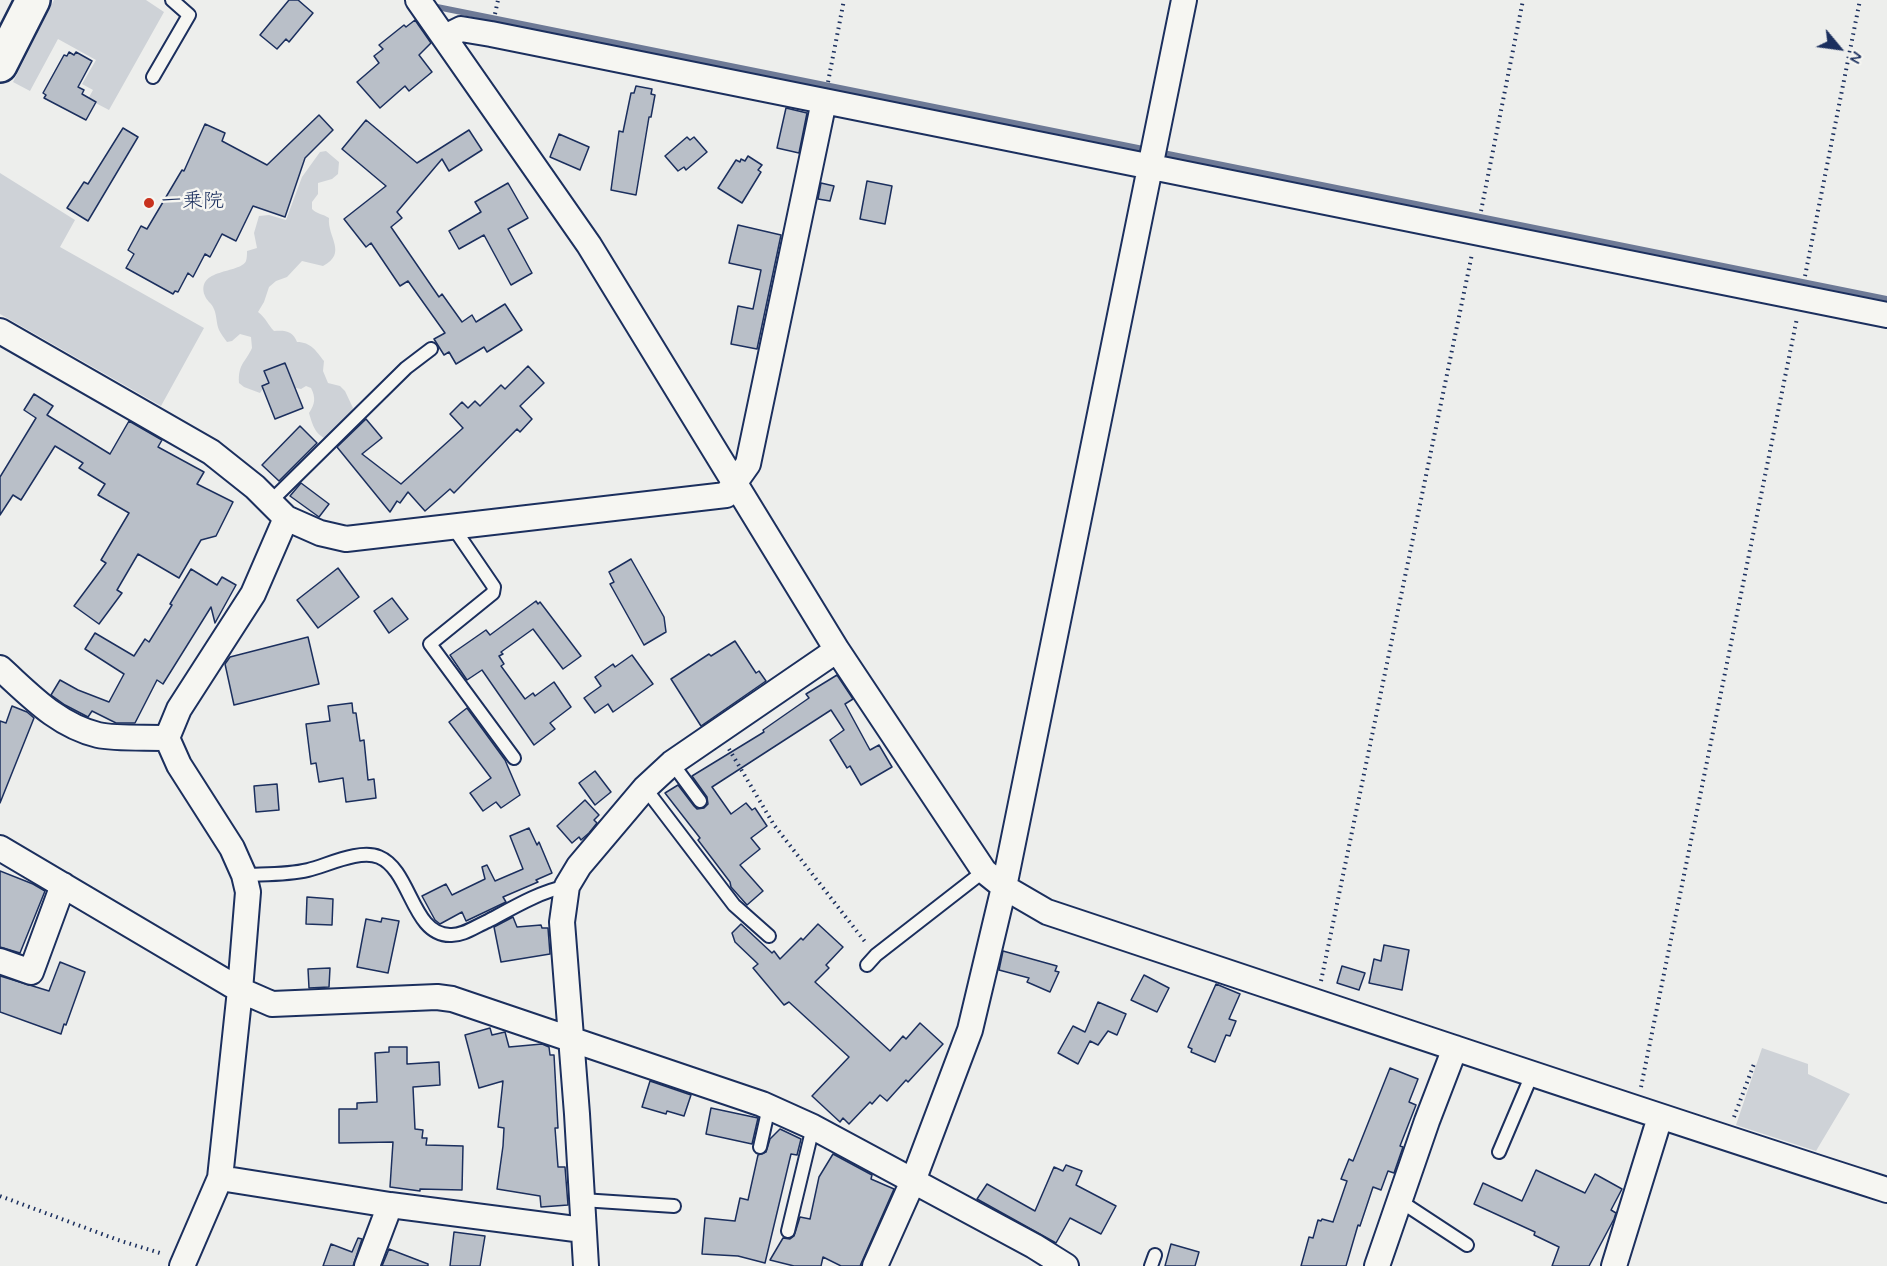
<!DOCTYPE html>
<meta charset="utf-8">
<style>
body{margin:0}
#map{position:relative;width:1887px;height:1266px;overflow:hidden;background:#edeeec;font-family:Mynerve,sans-serif}
canvas{display:block}
.north{position:absolute;left:1809px;top:18px;width:60px;height:60px;-webkit-text-stroke:4px #f6f6f2;paint-order:stroke;rotate:119deg;font-size:16px;font-weight:700;line-height:24px;text-align:center;color:#1b2f5e}
.north::after{content:'';display:block;margin:auto;width:21px;height:27px;background:#1b2f5e;clip-path:polygon(50% 0,100% 100%,50% 72%,0 100%)}
</style>
<div id="map">
<canvas width="1887" height="1266"></canvas>
<div class="north">N</div>
</div>
<script>
const g = document.querySelector('canvas').getContext('2d');
g.lineJoin = 'round';
function paint(path, color) { g.fillStyle = color; g.fill(path, 'evenodd'); }
function trace(path, color, width, dash) { g.strokeStyle = color; g.lineWidth = width; g.lineCap = dash ? 'butt' : 'round'; g.setLineDash(dash || []); g.stroke(path); }
function write(font, color, halo, rows, align = 'center') {
  g.font = font + ' Mynerve,"Klee One",sans-serif'; g.lineWidth = 5; g.setLineDash([]); g.textBaseline = 'middle'; g.strokeStyle = halo; g.fillStyle = color; for (const [text, x, y, turn = 0] of rows) {
    g.save(); g.translate(x, y); g.rotate((+turn || 0) * Math.PI / 180); g.textAlign = isNaN(turn) ? turn : align; if (halo) g.strokeText(text, 0, 0); g.fillText(text, 0, 0); g.restore();
  }
}
const green = new Path2D(`
 M54 0H146L164 12 109 110 88 99 93 90 82 84 96 60 58 39 30 91 13 82Z
 M326 151 339 162 338 174 332 179 318 183V194L312 202V209C317 214 323 214 329 218 327 237 348 253 323 266L302 261 287 277 276 281 269 287 264 302 258 312C266 318 268 325 274 331 285 330 293 331 297 342 311 342 316 351 324 361L323 371 328 383 340 386 345 391 353 408 349 418 329 440C315 435 313 426 309 413 315 404 316 398 311 388L306 386 301 389 291 387 272 376 260 393 244 387 239 383C238 364 245 363 252 348L251 337 240 334 232 341 227 342C224 338 221 334 219 330 216 323 217 314 213 307 211 303 207 301 205 296 195 268 240 274 246 261 247 258 247 254 247 251L257 248 254 233 259 216 269 215 286 220 302 177 320 152Z
 M0 173 75 220 60 247 204 328 161 406 0 314Z
 M1762 1048 1808 1064V1074L1850 1094 1816 1151 1736 1125Z`);
const stream = new Path2D(`
 M432 6 1148 150
 M1158 152 1887 299`);
const building = new Path2D(`
 M289 0H298L313 13 289 42 286 39 277 49 260 35Z
 M415 20 431 43 419 55 432 72 409 91 405 86 380 108 357 82 379 63 374 56 383 49 379 45 404 25 406 27Z
 M69 52 74 55 76 52 92 61 78 87 84 90 82 94 96 102 86 120 44 98 46 95 43 93 64 55 67 56Z
 M636 86 652 89 651 94 655 95 651 117H649L636 195 611 190 619 131 623 132 631 93H634Z
 M786 108 807 113 799 153 777 148Z
 M319 115 333 130 305 158 285 217 253 206 236 241 222 234 210 257 205 254 193 277 188 273 178 292 175 291 173 294 126 268 134 254 128 250 141 226 147 229 182 170 184 171 205 124 225 133 222 141 267 165Z
 M366 120 417 163 469 130 482 150 449 171 442 159 397 212 402 218 391 227 439 297 442 294 462 322 472 315 476 322 505 304 522 330 487 352 484 347 456 364 449 352 444 355 434 339 445 333 408 281 400 286 371 243 366 247 344 219 386 186 342 149Z
 M123 128 138 137 88 221 67 208 84 182 88 184Z
 M559 134 589 147 580 170 550 157Z
 M687 137 690 140 694 137 707 152 686 170 684 167 678 171 665 156Z
 M748 156 762 165 758 170 761 172 742 203 718 188 736 160 740 162 741 159 745 161Z
 M867 181 892 186 885 224 860 219Z
 M508 183 528 218 508 229 532 273 511 285 484 235 459 249 449 231 481 212 475 202Z
 M821 183 834 186 830 201 818 199Z
 M738 225 781 235 757 349 731 344 738 306 753 309 761 270 729 263Z
 M285 363 303 408 275 419 262 386 269 383 264 371Z
 M528 366 544 383 520 406 532 419 520 432 517 429 454 493 450 489 425 511 408 492 400 503 397 501 390 512 337 447 366 419 382 438 362 454 401 484 463 428 450 414 462 402 468 408 475 401 480 406 501 385 505 389Z
 M34 394 53 406 47 415 110 454 129 421 162 440 158 447 204 472 197 484 233 502 216 536 201 540 179 578 138 554 117 590 122 593 99 624 74 606 106 563 101 560 129 513 98 495 105 484 79 468 83 463 55 446 21 500 13 495 0 515V477L36 418 24 410Z
 M300 426 317 443 279 481 262 465Z
 M301 483 329 504 319 517 290 496Z
 M631 559 664 617 666 632 644 645 610 584 614 582 609 572Z
 M338 568 359 597 318 628 297 600Z
 M191 569 217 585 222 577 236 585 215 623 211 607 163 684 157 680 135 723H116L92 711 88 717 65 705 51 695 60 680 78 690 109 702 124 674 85 649 95 633 134 656 145 639 149 642 172 605 170 604Z
 M392 598 408 619 389 633 374 611Z
 M536 601 538 604 540 602 581 656 563 669 533 629 501 652 503 654 499 656 504 664 501 666 525 699 533 693 535 696 554 682 571 707 550 723 555 729 534 745 482 670 467 680 450 655 486 630 490 635Z
 M308 637 319 684 234 705 225 664 230 657Z
 M735 641 756 673 759 671 766 681 701 726 671 679 709 654 711 656Z
 M632 655 653 684 613 712 608 704 595 713 584 698 601 686 595 677 613 664 615 667Z
 M837 675 853 699 845 704 870 750 879 745 892 767 861 785 850 766 847 768 830 740 844 730 831 710 712 787 731 814 746 803 752 810 755 808 767 826 751 838 760 849 740 865 763 891 747 905 731 887 730 882 698 840 700 838 665 793 678 785 694 806 697 809 704 808 708 804 707 797 692 776 764 732 763 730 809 698 806 694Z
 M352 703 353 713H356L360 741 364 740 368 780 374 779 376 798 346 802 343 778 319 782 316 763 311 764 306 724 330 721 328 706Z
 M12 706 27 712 34 718 0 803V721L6 723Z
 M467 708 505 760 520 795 501 808 496 802 483 811 470 793 491 778 449 722Z
 M595 771 611 792 595 805 579 783Z
 M277 784 279 810 256 812 254 786Z
 M585 800 599 815 594 820 597 823 589 833 581 840 579 837 572 843 557 826Z
 M529 828 537 845 539 842 552 873 536 880 538 882 503 897 506 902 466 921 462 912 440 924 435 920 422 896 446 884 452 895 485 879 482 867 487 865 495 881 523 869 510 836Z
 M0 871 33 884 45 891 20 953 0 947Z
 M307 897 333 899 332 925 306 924Z
 M513 917 517 927 541 925 542 928H548L550 954 501 962 494 927Z
 M382 918 399 921 388 973 357 967 366 919 381 922Z
 M741 924 772 953 774 951 780 959 801 938 803 940 818 924 843 947 826 965 829 968 815 982 890 1051 903 1036 906 1039 920 1023 943 1044 908 1082 906 1080 887 1101 880 1095 872 1104 870 1102 849 1124 843 1118 840 1122 812 1096 849 1057 789 1002 784 1005 753 968 758 964 735 942 732 933Z
 M1384 945 1409 950 1402 990 1369 983 1374 959 1381 961Z
 M1003 951 1057 966 1055 971 1059 972 1050 992 1027 982 1029 978 999 970Z
 M60 962 85 972 66 1025 64 1024 61 1034 0 1012V976L49 991Z
 M1342 966 1365 973 1359 990 1337 983Z
 M330 968 329 987 309 988 308 969Z
 M1144 975 1169 988 1157 1012 1131 1000Z
 M1216 984 1240 994 1229 1019 1236 1021 1230 1036 1226 1035 1215 1062 1191 1052 1192 1049 1188 1047Z
 M1098 1002 1126 1014 1117 1035 1108 1031 1098 1045 1090 1041 1078 1064 1058 1053 1073 1026 1085 1032Z
 M490 1028 492 1035 505 1032 509 1047 542 1044 549 1047 550 1055H554L558 1128H555L558 1167H565L568 1205 541 1207 540 1196 497 1189 503 1146 504 1128 498 1127 503 1081 479 1088 465 1035Z
 M389 1047H407V1064L439 1062 440 1085 413 1087 415 1129 423 1130 422 1138H427L426 1145 463 1146 462 1190 420 1189V1191L390 1187 393 1142 339 1143V1109H357V1103L377 1102 375 1053 389 1052Z
 M1390 1068 1418 1079 1409 1102 1416 1105 1400 1146 1403 1147 1394 1173 1388 1171 1381 1190 1373 1187 1360 1226 1358 1225 1346 1266H1301L1309 1237 1313 1238 1318 1220 1321 1221 1322 1219 1333 1222 1347 1181 1341 1179 1349 1159 1353 1161Z
 M650 1081 691 1095 684 1116 667 1111 666 1114 642 1107Z
 M711 1108 758 1118 752 1144 706 1134Z
 M780 1129 801 1139 797 1155 791 1154 765 1263 738 1256 702 1254 705 1218 735 1221 740 1198 748 1200 758 1155 766 1152 770 1139Z
 M833 1154 872 1175 871 1179 894 1189 860 1266H841L823 1257 821 1266H794L770 1260 783 1238 790 1239 794 1236 800 1217 810 1219 819 1177Z
 M1066 1165 1082 1171 1076 1185 1116 1206 1101 1234 1070 1218 1056 1243 977 1199 987 1184 1035 1211 1054 1167 1063 1171Z
 M1536 1170 1585 1193 1595 1174 1622 1189 1611 1210 1616 1213 1614 1219 1589 1266H1552L1559 1247 1534 1235 1535 1232 1474 1204 1483 1183 1522 1201Z
 M454 1232 485 1236 480 1266H450Z
 M358 1238 362 1239 353 1266H323L331 1244 352 1252Z
 M1171 1244 1199 1252 1195 1266H1165Z
 M389 1249 428 1264V1266H382Z`);
const path = new Path2D(`
 M495 14 498 0
 M828 82 844 0
 M1481 211 1523 0
 M1805 276 1860 0
 M729 749 774 825 866 943
 M1321 981 1472 254
 M1641 1087 1797 318
 M1734 1117 1754 1064
 M0 1196 118 1240 163 1254`);
const lane = new Path2D(`
 M153 77 189 15 172 0
 M271 501 406 368 431 349
 M453 527 494 587 493 593 430 644 514 758
 M672 763 700 801
 M645 788 734 905 769 936
 M244 875C266 874 287 875 308 870 328 865 360 849 379 857 411 870 412 935 450 935 463 936 476 926 488 921 514 907 539 892 567 886
 M867 965 876 955 984 871
 M760 1147 769 1107
 M1499 1152 1533 1072
 M582 1200 674 1206
 M1400 1201 1467 1245
 M788 1231 813 1127
 M1151 1266 1155 1255`);
const street = new Path2D(`
 M418 0 589 245 837 650 984 871 1004 887 1047 912C1327 1005 1606 1100 1887 1190
 M445 37 461 29 491 34 1887 315
 M0 331 211 452 255 487 286 518 320 533 346 539 726 495 748 464 824 101
 M0 668C30 695 57 725 98 735 116 739 147 737 167 738
 M0 848 240 990 272 1004 437 997 452 999 762 1104 813 1127 1034 1246 1066 1266
 M0 961 31 972 63 885
 M220 1178 390 1205 583 1230
 M182 1266 220 1178 240 990 248 892 244 875 232 848 179 765 167 738 179 709 253 594 286 518
 M367 1266 390 1205
 M586 1266 577 1114 562 922 567 886 579 866 645 788 672 763 837 650
 M875 1266 913 1181 970 1030 1004 887 1184 0
 M1377 1266 1427 1121 1455 1048
 M1614 1266 1660 1117`);
const primary = new Path2D(`
 M0 65 33 0`);
const markers = [
 [149,203,6,"#c8321e"]
];
const poiNames = [
 ["一乗院",161,203]
];
paint(green, '#ced2d7');
trace(stream, '#6e7a96', 6);
paint(building, '#b9bfc8');
trace(building, '#1b2f5e', 1.5);
trace(lane, '#1b2f5e', 16);
trace(street, '#1b2f5e', 28);
trace(primary, '#1b2f5e', 38);
trace(path, '#1b2f5e', 4, [1.5, 4.5]);
trace(lane, '#f6f6f2', 12);
trace(street, '#f6f6f2', 24);
trace(primary, '#f6f6f2', 33);
for (const [x, y, r, color] of markers) { const dot = new Path2D(); dot.arc(x, y, r, 0, 2 * Math.PI); g.fillStyle = color; g.fill(dot); trace(dot, '#f6f6f2', 2); }
write('21px', '#1b2f5e', '#f6f6f2', poiNames, 'left');
</script>
